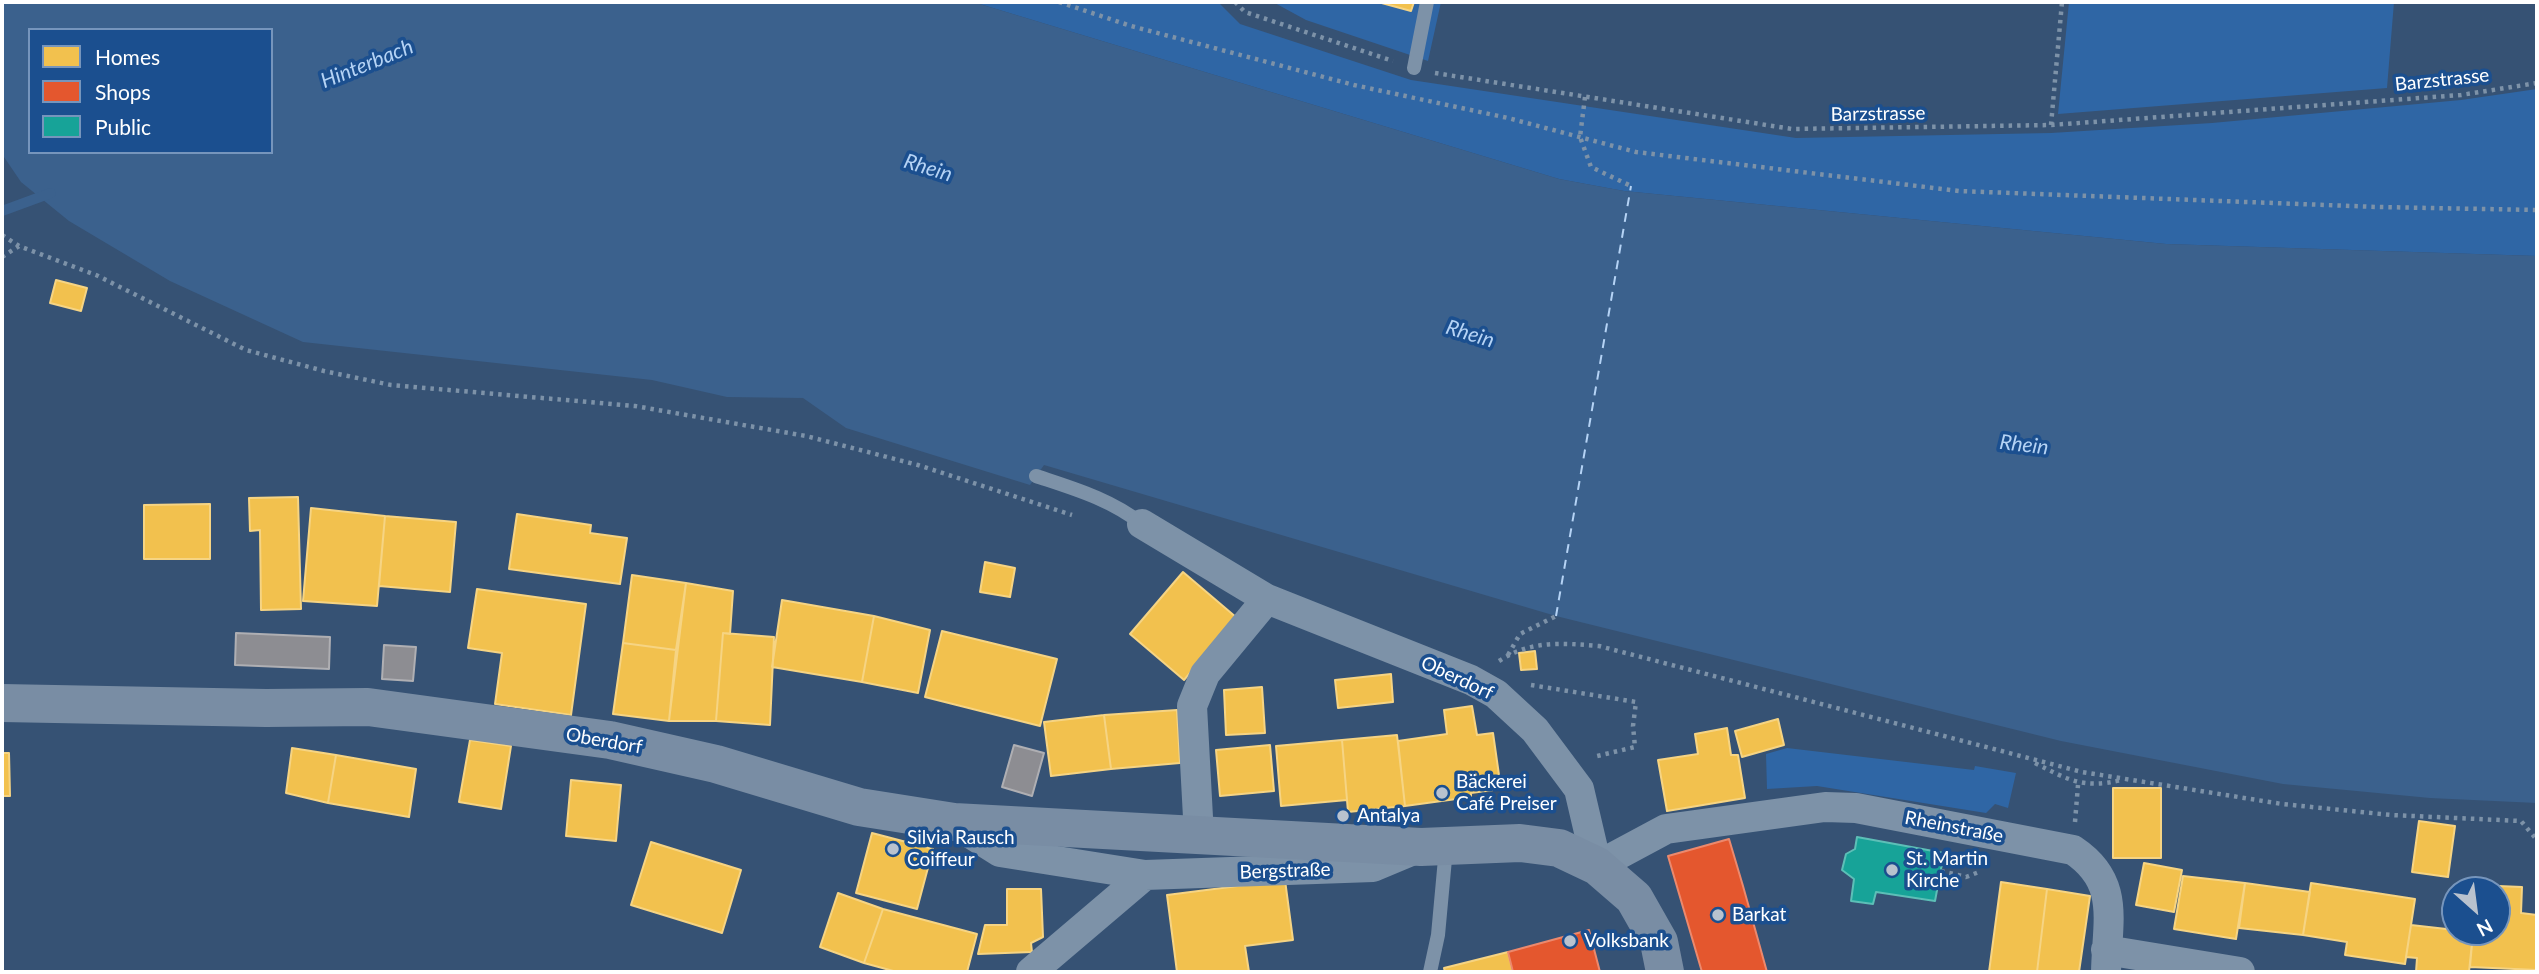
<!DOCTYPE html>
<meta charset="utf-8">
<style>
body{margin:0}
#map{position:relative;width:2539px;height:974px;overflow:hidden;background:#365274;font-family:Lato,sans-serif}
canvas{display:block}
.frame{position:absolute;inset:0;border:4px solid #fff;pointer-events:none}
.legend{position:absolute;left:28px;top:28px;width:245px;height:126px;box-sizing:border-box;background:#1b4f8f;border:2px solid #7695bc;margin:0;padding:9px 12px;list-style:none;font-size:21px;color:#fff}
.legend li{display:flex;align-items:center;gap:14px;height:35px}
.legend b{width:35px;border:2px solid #7695bc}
.north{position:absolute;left:2441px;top:876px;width:70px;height:70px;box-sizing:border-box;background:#1b4f8f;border:2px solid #7695bc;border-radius:50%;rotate:152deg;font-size:19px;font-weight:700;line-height:28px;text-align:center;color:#fff}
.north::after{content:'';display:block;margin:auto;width:24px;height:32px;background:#b9c2ce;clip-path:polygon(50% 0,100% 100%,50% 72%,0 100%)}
</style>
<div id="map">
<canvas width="2539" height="974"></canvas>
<div class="frame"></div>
<ul class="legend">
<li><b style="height:19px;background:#f2c14e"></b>Homes</li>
<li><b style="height:19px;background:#e4572e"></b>Shops</li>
<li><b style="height:19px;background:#17a398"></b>Public</li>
</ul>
<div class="north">N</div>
</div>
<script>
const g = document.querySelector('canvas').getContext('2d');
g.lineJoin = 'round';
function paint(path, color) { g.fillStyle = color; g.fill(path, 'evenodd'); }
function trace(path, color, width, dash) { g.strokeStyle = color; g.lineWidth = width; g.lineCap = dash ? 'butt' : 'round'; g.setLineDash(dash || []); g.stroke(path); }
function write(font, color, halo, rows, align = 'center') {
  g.font = font + ' Lato,sans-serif'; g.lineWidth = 7; g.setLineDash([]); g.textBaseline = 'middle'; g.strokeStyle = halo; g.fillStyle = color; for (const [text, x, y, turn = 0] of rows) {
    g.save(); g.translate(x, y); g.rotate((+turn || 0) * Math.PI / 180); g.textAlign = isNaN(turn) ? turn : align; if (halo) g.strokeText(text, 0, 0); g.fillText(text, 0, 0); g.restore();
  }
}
const green = new Path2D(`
 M973 2H1218L1240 24 1411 80 1796 138 2051 133 2212 123 2461 100 2537 89V256L2166 244 1624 191 1559 179Z
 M1273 2H1441L1428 61 1306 20Z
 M2069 2H2394L2387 88 2058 114Z
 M1787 748 1974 770 1975 766 2016 773 2008 808 1995 804 1986 813 1817 786 1767 789 1766 754Z`);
const water = new Path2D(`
 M2 2H973L1559 179 1624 191 2166 244 2537 256V803L2430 798 2283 784 2061 741 1556 616 1044 465 1030 485 846 428 803 398 727 397 652 380 303 342 170 281 69 221 21 182 2 154ZM30 30H271V152H30Z`);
const homes = new Path2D(`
 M1378 2H1414L1411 11Z
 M56 280 87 288 81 311 50 303Z
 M298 497 301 609 261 610 260 530 250 531 249 498Z
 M210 504V559H144V505Z
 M311 508 385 516 377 606 303 601Z
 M517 514 591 525 590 533 627 538 620 584 509 569Z
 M385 516 456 522 450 592 379 586Z
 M985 562 1015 568 1010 597 980 592Z
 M1183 572 1237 618 1184 680 1130 634Z
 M632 575 686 583 676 650 623 643Z
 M686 583 733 591 730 634 723 633 716 721H669Z
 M477 589 586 604 571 715 495 704 502 653 468 648Z
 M782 600 874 616 862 682 772 667Z
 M874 616 930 630 918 693 862 682Z
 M942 631 1057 659 1040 726 925 697Z
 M723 633 774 637 770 725 716 721Z
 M623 643 676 650 669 721 613 714Z
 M1535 651 1537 669 1521 670 1519 653Z
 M1391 674 1393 702 1338 708 1335 680Z
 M1262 687 1265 733 1226 735 1224 690Z
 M1472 706 1477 735 1493 733 1501 789 1471 793V797L1405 806 1398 741 1447 734 1444 710Z
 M1177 710 1180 763 1111 769 1104 715Z
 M1104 715 1111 769 1051 776 1044 722Z
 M1778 719 1784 745 1742 757 1735 731Z
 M1727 728 1731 755H1738L1745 798 1667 811 1658 760 1698 754 1695 734Z
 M1397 735 1405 806 1348 812 1342 740Z
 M470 740 511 746 501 809 459 802Z
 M1342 740 1347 800 1281 806 1276 746Z
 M1270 745 1274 791 1220 796 1216 750Z
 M292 748 336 755 328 803 286 793Z
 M2 753H9L10 796H2Z
 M336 755 416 769 409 817 328 803Z
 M571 780 621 785 616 841 566 836Z
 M2113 788H2161V858H2113Z
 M2419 821 2455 826 2448 877 2412 872Z
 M872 833 933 849 917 909 856 893Z
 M651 842 741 870 722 933 631 905Z
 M2144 863 2182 870 2174 912 2136 905Z
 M2183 876 2245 883 2236 939 2174 929Z
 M1285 880 1293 940 1245 946 1249 972H1177L1167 895Z
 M2001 882 2047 889 2037 972H1989Z
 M2245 883 2310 892 2303 935 2239 928Z
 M2311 883 2415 899 2405 964 2345 955 2347 942 2303 935Z
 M2475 885 2522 887 2521 913 2537 915V970L2470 967 2473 932H2497V890H2474Z
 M1007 889H1041L1043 937 1031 943 1032 952 978 954 985 925H1007Z
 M2047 889 2090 896 2079 972H2037Z
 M838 893 883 909 864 963 820 947Z
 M883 909 977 934 967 972H897L864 963Z
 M2411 925 2473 932 2469 972H2416L2417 958 2406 957Z
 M1508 952 1513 972H1445L1444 968Z`);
const shops = new Path2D(`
 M1729 839 1743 886 1767 972H1702L1668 856Z
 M1589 930 1600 972H1513L1508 952Z`);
const public = new Path2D(`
 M1857 837 1944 853 1935 901 1876 892 1873 904 1851 901 1854 879 1842 870 1846 854 1855 849Z`);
const industry = new Path2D(`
 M236 633 330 637 329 669 235 665Z
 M384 645 416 647 413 681 382 679Z
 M1014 745 1044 753 1032 796 1002 787Z`);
const stream = new Path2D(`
 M2 211 51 193`);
const ferry = new Path2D(`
 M1556 616 1631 186`);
const path = new Path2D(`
 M1059 2 1131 26 1354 85 1508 118 1636 152 1959 191 2378 207 2537 210
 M1235 2 1245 12 1393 61
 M1435 73 1792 129 2051 125 2461 95 2537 83
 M1585 97 1580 137 1591 167 1631 186
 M2051 125 2062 2
 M2 235 19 246 96 275 246 350 324 371 391 385 635 406 806 436 918 465 1072 515
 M2 257 19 246
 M1508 655 1520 634 1556 616
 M1499 661C1531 640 1562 643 1599 646L2082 772 2282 804 2391 815 2521 821 2537 840
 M1531 685 1636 702 1633 726 1635 747 1593 757
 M2035 763C2069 780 2082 789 2122 780
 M2075 822 2078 785
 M1941 871 1966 877 1979 872`);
const lane = new Path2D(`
 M1414 68 1427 2
 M1036 476C1075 489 1110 499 1142 524
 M1430 972 1438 935 1446 848`);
const street = new Path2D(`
 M1142 524 1267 599 1471 680 1496 694 1535 730 1579 789 1597 866 1666 829 1825 807 1856 808 2073 850C2121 882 2107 921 2106 972
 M954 823 1000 852 1145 875 1373 867 1416 849
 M1199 836 1192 706 1205 674 1267 599
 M2106 950 2240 972
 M1031 972 1145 875`);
const secondary = new Path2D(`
 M2 703 266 708 368 707 610 740 716 764 859 807 954 822 1421 847 1520 843 1559 848 1597 866 1634 898 1659 942 1665 972`);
const markers = [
 [1442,793,7,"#b9c2ce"],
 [1343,816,7,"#b9c2ce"],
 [893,849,7,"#b9c2ce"],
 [1892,870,7,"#b9c2ce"],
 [1718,915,7,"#b9c2ce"],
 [1570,941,7,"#b9c2ce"]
];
const streetNames = [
 ["Barzstrasse",2442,80,-6],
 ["Barzstrasse",1878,114,-1],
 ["Oberdorf",1457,678,25],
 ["Oberdorf",604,741,10],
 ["Rheinstraße",1954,827,11],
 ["Bergstraße",1285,871,-2]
];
const poiNames = [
 ["Bäckerei",1456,782],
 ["Café Preiser",1456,804],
 ["Antalya",1357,816],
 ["Silvia Rausch",907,838],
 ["Coiffeur",907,860],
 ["St. Martin",1906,859],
 ["Kirche",1906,881],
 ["Barkat",1732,915],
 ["Volksbank",1584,941]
];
const waterNames = [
 ["Hinterbach",367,64,-22],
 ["Rhein",928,168,17],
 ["Rhein",1470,334,17],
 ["Rhein",2024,445,7]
];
paint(green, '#2f66a5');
paint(water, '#3b618d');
paint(homes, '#f2c14e');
trace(homes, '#f6d483', 2);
paint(shops, '#e4572e');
trace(shops, '#ec896d', 2);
paint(public, '#17a398');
trace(public, '#5dbfb7', 2);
paint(industry, '#8d8d92');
trace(industry, '#afafb3', 2);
trace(stream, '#3b618d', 10);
trace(ferry, '#b5d3f5', 2, [9, 7]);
trace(path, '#7d92a8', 4.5, [3.5, 5]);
trace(lane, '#7d92a8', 14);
trace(street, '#7d92a8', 30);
trace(secondary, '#798da4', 38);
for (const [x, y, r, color] of markers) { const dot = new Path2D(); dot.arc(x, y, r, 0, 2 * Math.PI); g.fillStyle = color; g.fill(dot); trace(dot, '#1b4f8f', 2.5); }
write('19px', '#fff', '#1b4f8f', streetNames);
write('19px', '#fff', '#1b4f8f', poiNames, 'left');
write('italic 21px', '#b5d3f5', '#1b4f8f', waterNames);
</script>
